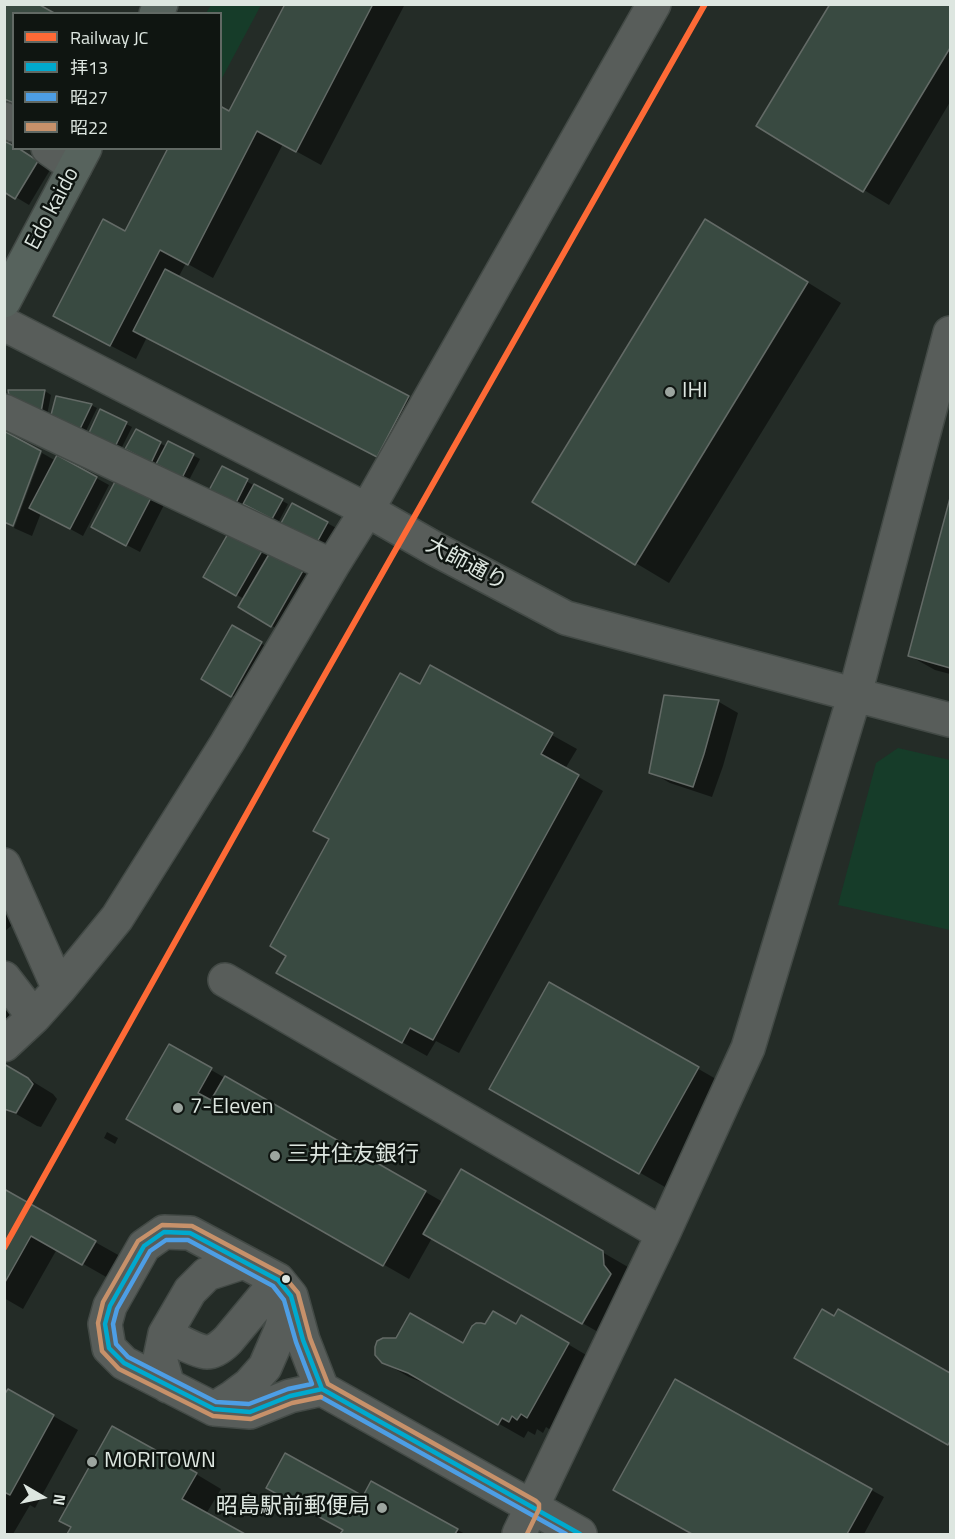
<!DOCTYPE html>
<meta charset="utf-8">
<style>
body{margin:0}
#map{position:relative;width:955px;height:1539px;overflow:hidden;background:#242c27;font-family:"Titillium Web","Noto Sans JP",sans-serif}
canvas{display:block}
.frame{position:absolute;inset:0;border:6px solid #dde6e0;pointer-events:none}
.legend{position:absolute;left:12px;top:12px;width:210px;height:138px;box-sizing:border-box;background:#0f1511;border:2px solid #616964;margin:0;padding:8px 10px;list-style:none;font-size:18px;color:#dde6e0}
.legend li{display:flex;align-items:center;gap:12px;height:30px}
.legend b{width:30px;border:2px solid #616964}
.north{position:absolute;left:12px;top:1467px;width:60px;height:60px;-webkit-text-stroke:4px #0f1511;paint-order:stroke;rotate:99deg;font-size:16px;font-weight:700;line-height:24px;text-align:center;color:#dde6e0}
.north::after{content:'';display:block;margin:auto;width:21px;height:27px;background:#dde6e0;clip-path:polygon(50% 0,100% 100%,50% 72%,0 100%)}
</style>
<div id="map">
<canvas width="955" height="1539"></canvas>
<div class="frame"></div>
<ul class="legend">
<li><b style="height:8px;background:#fe6a36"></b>Railway JC</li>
<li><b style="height:8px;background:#00a9ce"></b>拝13</li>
<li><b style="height:8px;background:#4d9ee5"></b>昭27</li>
<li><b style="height:8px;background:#c7916a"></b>昭22</li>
</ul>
<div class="north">N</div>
</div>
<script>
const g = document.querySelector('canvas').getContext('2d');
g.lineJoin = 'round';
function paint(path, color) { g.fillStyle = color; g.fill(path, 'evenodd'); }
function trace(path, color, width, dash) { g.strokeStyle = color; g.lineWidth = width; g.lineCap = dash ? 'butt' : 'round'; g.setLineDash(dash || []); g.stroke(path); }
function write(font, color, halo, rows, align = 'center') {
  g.font = font + ' "Titillium Web","Noto Sans JP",sans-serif'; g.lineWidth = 5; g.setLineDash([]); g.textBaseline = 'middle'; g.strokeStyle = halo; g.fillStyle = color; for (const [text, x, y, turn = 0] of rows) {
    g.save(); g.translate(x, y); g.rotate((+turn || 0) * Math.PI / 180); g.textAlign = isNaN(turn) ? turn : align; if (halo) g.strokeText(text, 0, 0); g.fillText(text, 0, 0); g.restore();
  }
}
const green = new Path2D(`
 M211 5H261L221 80 220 14 206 13Z
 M898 748 950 760V930L838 905 876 763Z`);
const shadow = new Path2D(`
 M286 4H405L321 165 283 144 213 278 186 263 178 278 408 397 433 412 403 470 147 337 136 359 79 329 125 233 220 148 230 113Z
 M832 4H950V102L889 205 864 190Z
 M14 148 50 170 29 205 4 190Z
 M739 240 841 303 669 583 534 502Z
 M45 391 51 395 47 415 10 392Z
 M91 405 97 408 86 431 59 418Z
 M101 411 132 427 120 451 90 434Z
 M137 431 167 447 169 443 200 459 189 480 127 449Z
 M42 453 56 461 58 457 109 485 83 536 41 513 32 536 14 528Z
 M222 468 288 504 279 521 251 506 247 513 222 500Z
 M119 478 165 503 140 552 106 534Z
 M950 504V674L935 670 910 656Z
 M327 523 340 530 330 550 295 532Z
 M233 527 320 571 284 633 240 607 244 599 205 576Z
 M233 627 274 651 245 703 203 678Z
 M430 667 577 749 565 769 603 791 459 1053 436 1041 427 1056 303 987Z
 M665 697 719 702 738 713 723 766 712 797 670 783 651 772Z
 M4 888 19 919 4 932Z
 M4 982 25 1005 4 1024Z
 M550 984 723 1083 665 1187 491 1088Z
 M169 1046 443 1202 462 1171 628 1267V1280L607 1337 432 1238 409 1279 128 1119Z
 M27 1078 53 1094 57 1099 41 1127 37 1126 4 1107Z
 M107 1132 118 1138 115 1144 104 1138Z
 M4 1191 120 1256 108 1278 57 1249 23 1309 4 1298Z
 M838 1311 950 1375V1445L821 1371 835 1318Z
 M522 1317 593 1359 552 1431 546 1427 543 1433 537 1429 535 1435 528 1431 524 1438 434 1387 409 1377 383 1362 464 1345 517 1326Z
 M675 1381 884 1497 864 1534H694L615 1490Z
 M9 1391 78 1430 35 1508 30 1505 13 1534H4V1399Z
 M196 1474 221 1489 206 1514 242 1534H69L73 1527Z
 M371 1483 465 1534H342Z`);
const building = new Path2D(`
 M4 4H38L56 14H14V103L4 99Z
 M285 4H373L296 152 257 131 188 265 160 250 110 346 53 316 103 219 125 231 168 148H220V106L229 111Z
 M830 4H950V48L863 192 756 126Z
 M4 141 14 146V148H18L38 161 15 199 4 192Z
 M705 219 808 282 635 565 532 502Z
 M165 269 409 396 377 457 133 331Z
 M8 390H45L41 412 10 402Z
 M56 396 92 404 80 429 51 415Z
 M100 409 127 422 114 449 88 435Z
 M136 429 161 442 151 463 125 449Z
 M4 431 41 451 13 526 4 522Z
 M168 441 194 454 182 478 156 464Z
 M57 455 97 477 70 529 29 508Z
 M222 466 248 479 234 507 207 494Z
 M118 476 153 494 126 546 91 527Z
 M254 484 283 499 272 519 243 504Z
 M950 498V668L908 656Z
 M292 503 328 522 316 544 280 525Z
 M233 525 266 544 236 596 203 577Z
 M275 544 308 562 271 627 238 607Z
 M232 625 262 642 231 697 201 679Z
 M430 665 553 733 541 754 579 775 433 1040 410 1028 402 1043 276 973 286 956 270 946 329 839 313 831 400 673 420 684Z
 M664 695 719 700 704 754 693 787 649 773Z
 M549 982 699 1067 639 1174 489 1089Z
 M169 1044 212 1068 198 1093 211 1100 225 1076 426 1191 383 1266 126 1119Z
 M4 1064 28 1078 33 1084 16 1113 4 1109Z
 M461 1169 603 1251 604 1265 611 1274 582 1324 423 1234Z
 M4 1189 96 1241 82 1265 31 1236 4 1284Z
 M822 1309 834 1316 838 1309 950 1373V1441L948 1445 794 1358Z
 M493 1311 516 1324 521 1315 569 1343 527 1418 521 1414 517 1420 512 1416 509 1422 502 1418 498 1425 408 1373 382 1363 375 1355V1347L377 1341 383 1338H396L410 1313 463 1343 472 1326 476 1323H481L485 1324Z
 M675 1379 872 1489 847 1534H692L613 1490Z
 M8 1389 54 1415 10 1495 4 1492V1395Z
 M112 1426 197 1473 182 1499 245 1534H67L71 1527 59 1521Z
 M285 1453 363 1496 371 1481 458 1529 455 1534H340L343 1530 266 1488Z`);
const minor = new Path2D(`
 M4 119 14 125
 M48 148 75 167
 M4 324 367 510 437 550 566 618 950 720
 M4 411 332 566
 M4 865 59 989
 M4 978 34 1017
 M225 980 663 1234
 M4 1045 34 1017 59 989 117 918 227 743 332 566 367 510 654 4
 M165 1334C174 1339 198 1352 207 1352 215 1352 223 1345 228 1340L278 1280
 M168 1386 160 1358 165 1334 190 1291 207 1274 244 1262
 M322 1389 290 1396 250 1412 214 1409 124 1363 109 1348 105 1324 110 1306 144 1246 164 1232 190 1233 278 1280 291 1296 303 1340 322 1389 580 1534
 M214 1409 233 1397 249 1385 265 1367 281 1330 291 1296
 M519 1534 663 1234 748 1048 855 694 950 333`);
const major = new Path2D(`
 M156 14 161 4
 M4 301 85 148`);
const bus1 = new Path2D(`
 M164 1232 190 1233 278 1280 291 1296 303 1340 322 1389 290 1396 250 1412 214 1409 124 1363 109 1348 105 1324 110 1306 144 1246Z
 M322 1389 580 1534`);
const bus2 = new Path2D(`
 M166 1240H188L273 1286 284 1300 296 1342 312 1384 288 1389 249 1404 216 1402 128 1357 116 1344 113 1324 117 1309 150 1251Z
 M321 1397 566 1534`);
const bus3 = new Path2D(`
 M321 1397 292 1403 251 1419 213 1416 119 1369 102 1351 98 1323 103 1302 138 1241 162 1225 192 1226 282 1274 298 1293 310 1338 328 1384 536 1501 539 1504V1509L527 1534`);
const rail1 = new Path2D(`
 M4 1248 294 729 705 4`);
const markers = [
 [670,392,6,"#9ca59f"],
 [178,1108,6,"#9ca59f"],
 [275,1156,6,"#9ca59f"],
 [286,1279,5,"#dde6e0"],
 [92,1462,6,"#9ca59f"],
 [382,1508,6,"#9ca59f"]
];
const streetNames = [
 ["Edo kaido",53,209,-62],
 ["大師通り",466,565,28]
];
const poiNames = [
 ["IHI",682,392],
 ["7-Eleven",190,1108],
 ["三井住友銀行",287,1156],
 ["MORITOWN",104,1462],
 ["昭島駅前郵便局",370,1508,"right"]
];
paint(green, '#163c29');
paint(shadow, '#0007');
paint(building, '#394a41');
trace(building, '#636a66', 1.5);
trace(minor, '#434a46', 36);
trace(major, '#434a46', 36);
trace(minor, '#585d5a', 33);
trace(major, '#57635d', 33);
trace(bus1, '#00a9ce', 4.5);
trace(bus2, '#4d9ee5', 4.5);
trace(bus3, '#c7916a', 4.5);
trace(rail1, '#fe6a36', 6);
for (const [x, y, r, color] of markers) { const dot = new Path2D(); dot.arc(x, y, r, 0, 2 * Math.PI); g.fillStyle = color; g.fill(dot); trace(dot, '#0f1511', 2); }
write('22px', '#dde6e0', '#0f1511', streetNames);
write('22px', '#dde6e0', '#0f1511', poiNames, 'left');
</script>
